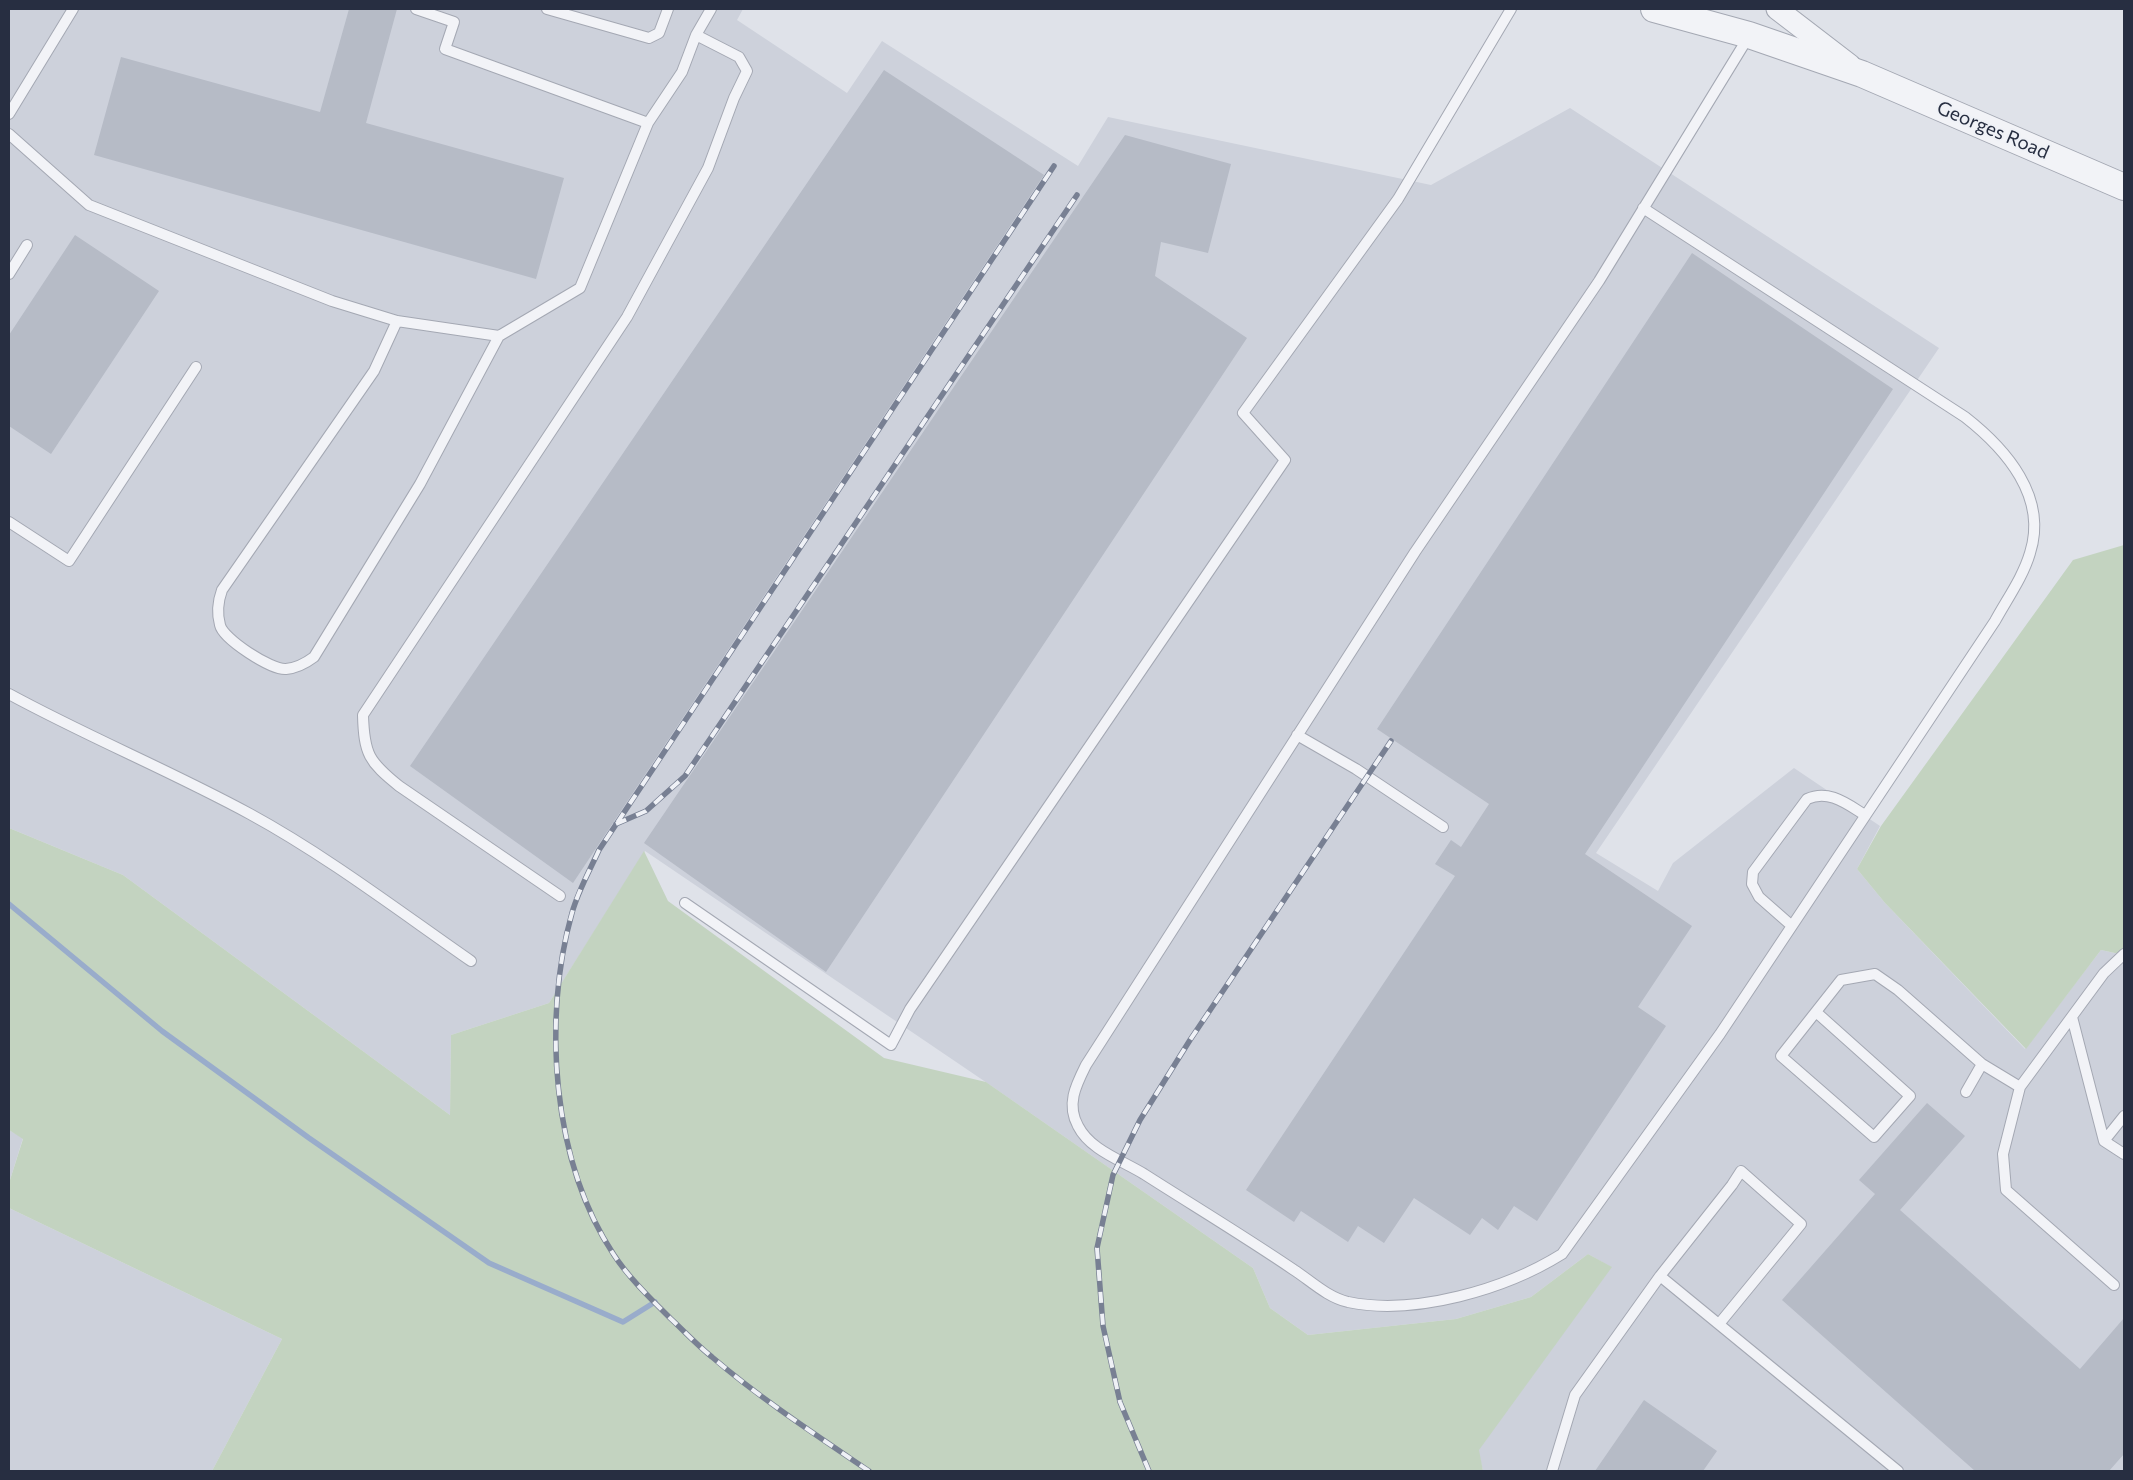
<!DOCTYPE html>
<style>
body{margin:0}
#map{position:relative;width:2133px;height:1480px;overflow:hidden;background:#dfe2e9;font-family:Commissioner,sans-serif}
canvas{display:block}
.frame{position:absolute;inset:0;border:10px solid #272e41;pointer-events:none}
</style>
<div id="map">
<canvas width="2133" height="1480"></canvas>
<div class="frame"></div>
</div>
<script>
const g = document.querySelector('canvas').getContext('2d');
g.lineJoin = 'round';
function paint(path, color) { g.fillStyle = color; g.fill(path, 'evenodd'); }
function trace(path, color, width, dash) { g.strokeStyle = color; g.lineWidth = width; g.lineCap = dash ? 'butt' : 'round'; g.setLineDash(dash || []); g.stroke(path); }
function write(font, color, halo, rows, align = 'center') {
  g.font = font + ' Commissioner,sans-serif'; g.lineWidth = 4; g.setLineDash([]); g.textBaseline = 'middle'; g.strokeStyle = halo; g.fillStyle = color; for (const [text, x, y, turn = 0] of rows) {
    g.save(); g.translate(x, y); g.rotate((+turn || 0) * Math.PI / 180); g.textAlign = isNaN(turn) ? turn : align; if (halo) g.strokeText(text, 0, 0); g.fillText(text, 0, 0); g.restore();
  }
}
const built = new Path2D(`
 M9 9H743L737 20 847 93 882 41 1078 166 1108 117 1431 185 1570 108 1939 348 1596 853 1658 891 1673 863 1794 768 1880 826 1857 869 1885 903 2025 1049 2101 950 2124 955V1471H1483L1478 1450 1611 1267 1588 1254 1531 1297 1456 1319 1308 1335 1270 1308 1253 1268 993 1087 645 851 549 1003 451 1035 450 1115 123 875 9 828Z
 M9 1130 23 1138 9 1183Z
 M9 1208 282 1339 212 1471H9Z`);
const green = new Path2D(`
 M2124 545V955L2101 950 2026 1049 1885 903 1857 869 1881 826 2073 560Z
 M9 828 123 875 450 1115 451 1035 549 1003 644 851 668 901 884 1058 986 1082 1253 1268 1270 1308 1308 1335 1456 1319 1531 1297 1588 1254 1612 1267 1479 1450 1483 1471H212L282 1339 9 1208V1183L23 1139 9 1130Z`);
const stream = new Path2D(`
 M9 904 162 1031 309 1138 489 1263 623 1322 655 1302`);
const building = new Path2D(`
 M349 9H397L366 123 564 178 536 279 94 155 121 57 320 112Z
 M884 70 1044 175 573 883 410 766Z
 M1125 135 1231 164 1208 253 1161 242 1155 276 1247 338 826 972 644 843Z
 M75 235 159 291 51 454 9 426V335Z
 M1692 253 1893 389 1585 854 1692 926 1638 1007 1666 1026 1537 1221 1514 1206 1498 1230 1482 1218 1470 1235 1414 1198 1384 1243 1358 1226 1348 1242 1301 1211 1294 1222 1246 1190 1455 876 1435 864 1451 840 1461 847 1489 804 1377 729Z
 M1927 1103 1965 1136 1900 1210 2080 1369 2124 1318V1454L2109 1471H1975L1782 1300 1875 1194 1859 1180Z
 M1644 1400 1717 1451 1703 1471H1595Z`);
const service = new Path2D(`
 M416 9 454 22 445 49 648 123
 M547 9 649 38 659 33 668 9
 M9 114 73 9
 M9 134 89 205 332 301 397 321 499 336 580 288 648 123 682 72 696 35 711 9
 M1643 208 1965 417C2006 449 2048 497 2030 553 2023 577 2007 599 1995 621L1720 1034 1562 1254C1506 1289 1415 1316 1348 1302 1327 1297 1311 1281 1294 1270 1244 1236 1194 1206 1144 1174 1121 1160 1090 1150 1078 1126 1066 1104 1076 1085 1086 1065L1415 552 1599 281 1749 36
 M9 274 27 245
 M397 321 374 371 222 590C218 601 217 614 220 625 223 639 271 670 286 669 297 668 306 663 314 657L420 484 499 336
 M9 522 69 561 196 367
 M9 694C88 737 171 771 250 814 327 856 399 911 471 961
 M1297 735 1356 769 1443 827
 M560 896 399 786C369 762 364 754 363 715L627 317 708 168 734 98 747 71 739 57 696 35
 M685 903 891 1045 910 1009 1285 460 1243 413 1398 199 1511 9
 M1792 926 1759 897 1752 884 1753 872 1807 799C1829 789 1847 804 1865 815
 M1816 1012 1910 1096 1874 1137 1781 1056 1841 980 1875 974 1898 990 1982 1064 2020 1087 2104 973 2124 954
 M2072 1017 2104 1141 2124 1154
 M2020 1087 2003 1154 2006 1190 2114 1285
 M1966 1092 1982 1064
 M2104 1141 2124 1116
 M1660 1276 1732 1185 1741 1171 1801 1224 1719 1324
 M1552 1471 1575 1395 1660 1276 1898 1471`);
const minor = new Path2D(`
 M1777 9 1850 65`);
const tertiary = new Path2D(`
 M1654 9 1749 35 1862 74 2124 187`);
const rail = new Path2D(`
 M616 824 646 811 685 776 1077 195
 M869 1471C816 1435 761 1399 712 1357 697 1345 684 1331 670 1318 651 1299 629 1278 614 1255 552 1162 542 1019 572 913 578 891 590 870 599 850L1054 166
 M1149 1471 1120 1402 1103 1326 1097 1248 1113 1175 1140 1120 1190 1040 1391 741`);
const streetNames = [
 ["Georges Road",1993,130,23]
];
paint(built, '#cdd1db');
paint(green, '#c3d3c0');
trace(stream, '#99accb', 5.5);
paint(building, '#b6bbc6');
trace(service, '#a4a8b3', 12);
trace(minor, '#a4a8b3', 23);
trace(tertiary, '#a4a8b3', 28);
trace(service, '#f2f3f7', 10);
trace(minor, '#f2f3f7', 21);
trace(tertiary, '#f2f3f7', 26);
trace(rail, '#788093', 5.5);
trace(rail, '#eff1f6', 4, [11]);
write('19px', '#272e41', '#eff1f6', streetNames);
</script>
